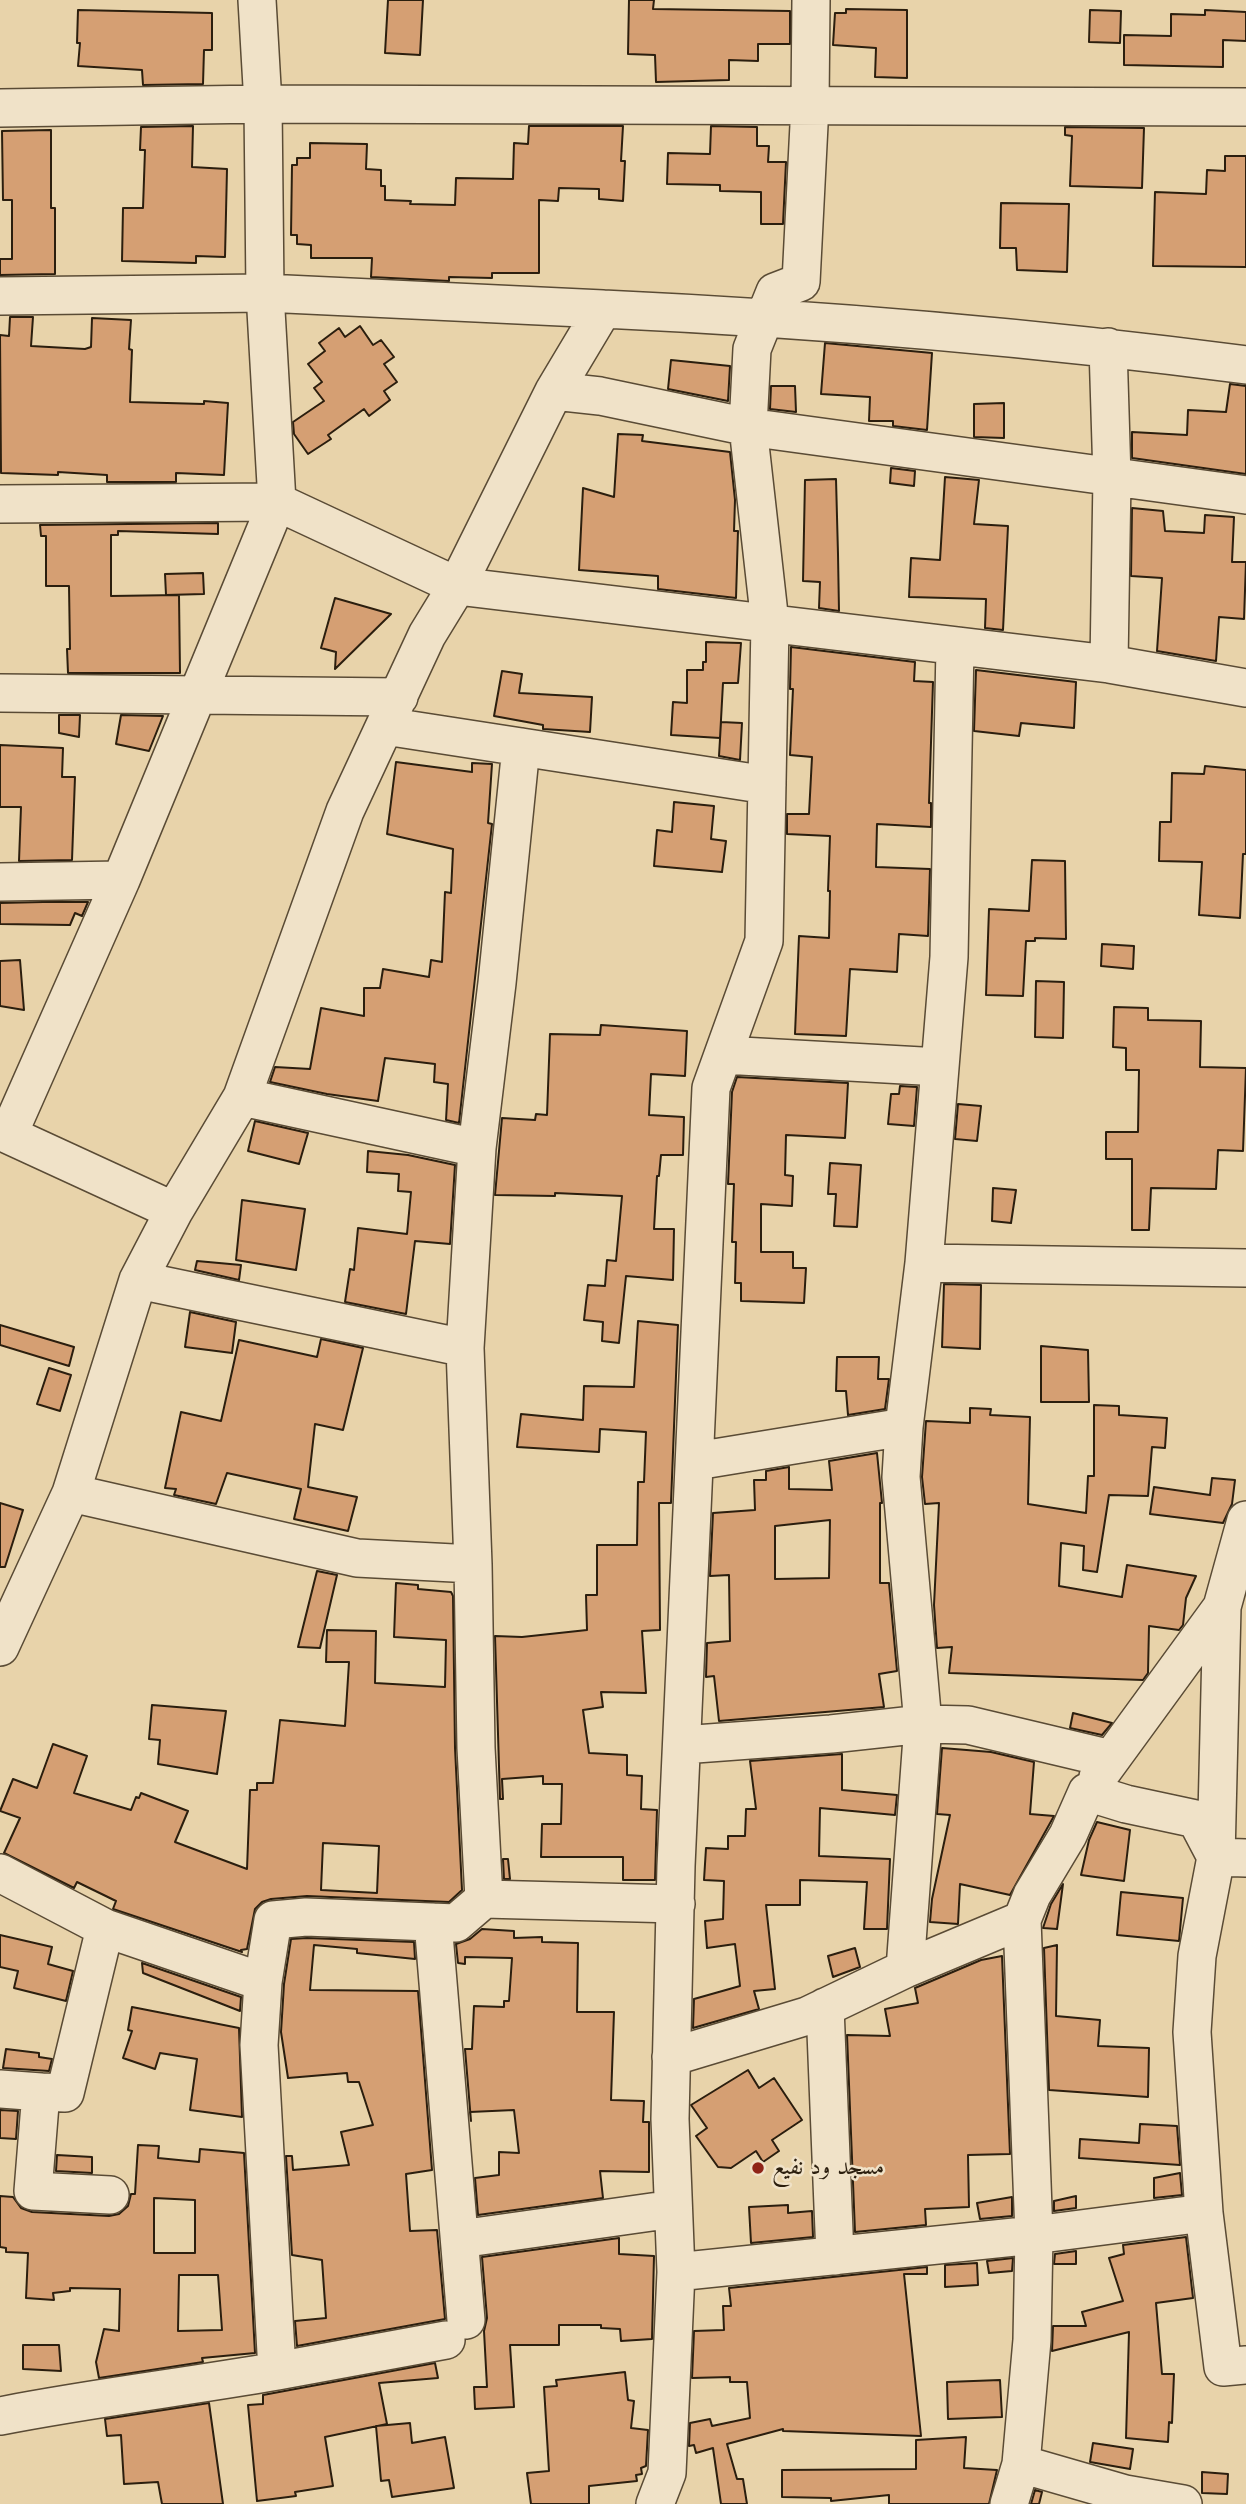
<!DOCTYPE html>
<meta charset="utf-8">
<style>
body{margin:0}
canvas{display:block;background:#e8d3aa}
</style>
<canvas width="1246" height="2504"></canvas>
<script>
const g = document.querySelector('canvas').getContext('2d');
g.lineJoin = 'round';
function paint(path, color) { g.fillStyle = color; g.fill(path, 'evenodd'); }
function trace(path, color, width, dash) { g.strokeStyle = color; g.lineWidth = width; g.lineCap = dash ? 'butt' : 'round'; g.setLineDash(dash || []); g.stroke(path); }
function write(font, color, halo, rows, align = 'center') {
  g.font = font + ' "Old Standard TT",Amiri,serif'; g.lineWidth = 5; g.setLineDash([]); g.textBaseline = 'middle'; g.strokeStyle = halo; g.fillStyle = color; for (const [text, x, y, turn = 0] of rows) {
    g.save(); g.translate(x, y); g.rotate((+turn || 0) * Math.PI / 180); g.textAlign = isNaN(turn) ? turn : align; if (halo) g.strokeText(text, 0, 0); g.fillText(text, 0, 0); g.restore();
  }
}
const building = new Path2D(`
 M388 0H423L420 55 385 53Z
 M629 0H654L653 9 790 11V44H758V61L729 60V80L656 82 655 55 628 54Z
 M846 9 907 10V78L875 77 876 48 833 45 835 13H846Z
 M78 10 212 13V50H204L203 84 143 85 142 70 78 66 80 43H77Z
 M1090 10 1121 11 1120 43 1089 42Z
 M1205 10 1246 12V41L1223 40V67L1124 65V35L1171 36V14L1205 15Z
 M193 126 192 167 227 169 225 257 196 256V263L122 261 123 208H143L145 150H140L141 127Z
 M529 126H623L621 161H625L623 201 599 199V189L559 188 558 201 539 200V273H492V278L449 277V281L371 277 372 258H311V245L297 244V235H291L292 165H297V158H310V143L367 144 366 169 381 170V186H385V200L411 201 410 204 455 205 456 178 513 179 514 143 528 144Z
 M711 126 757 127V146H769L768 162H786L783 224H761V192L720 191V185L667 184 668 153 710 154Z
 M1065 127 1144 128 1142 188 1070 186 1072 136 1065 135Z
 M51 130V208H55V274L0 275V259H12V200H3L2 131Z
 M1225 156H1246V267L1153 266 1155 192 1206 194 1207 170 1225 171Z
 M1001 203 1069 204 1067 272 1017 270 1016 248H1000Z
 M10 317H33L31 346 85 349 91 347 92 318 131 320 129 349 132 350 130 402 204 404V401L228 403 224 475 176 473V482H107V475L58 472V475L1 473 0 335 9 336Z
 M360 326 373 345 381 340 394 357 384 364 397 382 384 391 390 400 369 416 364 409 328 435 331 439 308 454 294 434 293 422 324 401 314 388 322 382 308 364 325 351 319 343 339 328 345 337Z
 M825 343 932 353 927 430 893 426V421H869L870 397 821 394Z
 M671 360 730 366 728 401 668 389Z
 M1230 384 1246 386V474L1132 458V432L1187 435 1188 410 1226 412Z
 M771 386H795L796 412 770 409Z
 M1004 403V438L974 437V404Z
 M618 434 643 435 642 441 730 452 735 500 734 531H738L736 598 658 589V576L579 570 583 488 614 497Z
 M891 468 915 471 914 486 890 483Z
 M945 477 979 480 974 524 1008 526 1003 630 985 628 986 599 909 597 911 558 940 560Z
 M836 479 838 554 839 611 819 608 820 582 803 581 805 480Z
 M1132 508 1163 511 1165 531 1204 533 1205 515 1234 517 1232 562H1246L1244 619 1219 617 1216 661 1157 651 1162 578 1131 576Z
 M218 523V534L118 531V535H111V596L179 595 180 673H68L67 649H70L69 586H46V536H41L40 525Z
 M203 573 204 594 166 595 165 574Z
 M335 598 391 614 335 669 336 652 321 648Z
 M706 642 741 643 738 683H723L720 738 671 735 673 702 687 703V670H703V662H706Z
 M791 647 915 662 914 681 933 682 929 803H931V827L877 824 876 867 930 869 928 936 899 934 897 972 850 969 846 1036 795 1034 799 936 829 938 830 891H828L830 836 787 834V814H809L812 757 790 755 793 689H790Z
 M976 670 1076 682 1074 728 1021 723 1019 736 974 731Z
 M502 671 522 674 519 693 592 697 590 732 543 729V725L494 716Z
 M59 715H80L79 737 59 733Z
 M121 715 163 716 149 751 116 744Z
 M721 722 742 723 740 760 719 756Z
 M0 745 63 748 62 777H75L72 860 19 861 21 807H0Z
 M396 762 472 772V763L492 764 488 823 492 824 459 1123 446 1120 448 1084 434 1082 435 1064 385 1058 378 1101 327 1094 270 1082 275 1067 310 1069 321 1008 364 1016V988H380L383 969 429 977 431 960 442 962 445 892 451 893 453 849 387 834Z
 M1205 766 1246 770V854H1243L1240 918 1199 915 1202 862 1159 861 1160 822H1171L1172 773 1204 774Z
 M674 802 714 806 711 839 726 841 722 872 654 866 657 830 672 832Z
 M1032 860 1065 861 1066 939 1035 938V941H1026L1023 996 986 995 989 909 1029 911Z
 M43 902H88L82 916 75 913 70 925 0 924V903Z
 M1102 944 1134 946 1133 969 1101 966Z
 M20 960 24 1010 0 1006V961Z
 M1036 981 1064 982 1063 1038 1035 1037Z
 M1114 1007 1148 1008V1020L1201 1021 1200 1067 1246 1068 1243 1151 1218 1150 1216 1189 1151 1188 1149 1230H1132V1159H1106V1132H1138L1139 1070H1126V1048L1113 1047Z
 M601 1025 687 1031 685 1076 651 1074 649 1115 684 1117 683 1155H661L659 1176H657L654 1229H674L673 1280 626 1276 619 1343 602 1341 603 1322 584 1320 588 1285 605 1286 607 1260 616 1261 622 1196 555 1193V1196L495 1195 502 1118 535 1120 536 1114 547 1115 550 1034 600 1035Z
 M737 1077 848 1083 845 1138 786 1135 785 1175 793 1176 792 1206 761 1204V1252H793V1268H806L804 1303 741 1301V1283H735L736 1242H732L734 1184H728L732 1092Z
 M900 1086 917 1087 914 1126 888 1124 891 1094H899Z
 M958 1104 981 1106 977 1141 955 1139Z
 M255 1121 308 1133 299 1164 248 1151Z
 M368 1151 408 1155 455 1165 450 1244 415 1241 406 1314 345 1302 350 1269 354 1270 358 1228 407 1234 411 1192 398 1191 399 1174 367 1172Z
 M830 1163 861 1165 857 1227 834 1226 836 1194H828Z
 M993 1188 1016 1190 1011 1223 992 1221Z
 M242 1200 305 1209 296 1270 236 1260Z
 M197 1261 241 1265 239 1280 195 1270Z
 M944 1284 981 1285 980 1349 942 1347Z
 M190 1312 236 1322 232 1353 185 1347Z
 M638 1321 678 1325 671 1503H659L660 1630 642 1631 646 1693 601 1692 603 1707 583 1710 589 1753 627 1755V1775L642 1776 641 1809 657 1810 655 1880H623V1857H541L542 1824H561L562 1784H543V1776L502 1779 503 1799H500L495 1636 522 1637 587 1630 586 1595H597V1545H637L638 1482H644L646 1432 600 1429 599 1452 517 1447 521 1414 583 1420 584 1386 634 1387Z
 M0 1325 74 1347 69 1366 0 1345Z
 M321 1339 363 1348 343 1430 315 1424 308 1487 357 1497 348 1531 294 1519 301 1489 227 1473 216 1504 174 1495 176 1489 165 1488 181 1412 221 1421 239 1340 317 1357Z
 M1041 1346 1088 1350 1089 1402H1041Z
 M837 1357H879L878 1379H889L885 1409 848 1415 846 1391H836Z
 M49 1368 71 1375 60 1411 37 1404Z
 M1094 1405 1119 1406V1415L1167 1418 1165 1448 1152 1447 1148 1496 1109 1495 1097 1572 1083 1570 1084 1546 1061 1543 1059 1586 1122 1597 1127 1565 1196 1576 1186 1598 1183 1625 1179 1630 1149 1626 1148 1673 1143 1680 949 1673 952 1647 937 1648 934 1605 939 1503 925 1504 922 1477 926 1421 970 1423V1408L991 1409 990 1415 1030 1417 1028 1504 1086 1513 1088 1476H1094Z
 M877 1453 882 1503H880V1583H889L897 1671 879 1674 884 1707 719 1721 714 1676 706 1677 707 1643 730 1641 729 1575 710 1576 713 1513 755 1510 754 1480H766V1471L789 1467V1489L832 1490 829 1461ZM830 1520 829 1578 775 1579V1526Z
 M1212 1478 1235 1480 1232 1504 1223 1523 1150 1514 1154 1487 1210 1495Z
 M0 1503 23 1510 5 1567H0Z
 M317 1571 337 1575 320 1648 298 1647Z
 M396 1583 418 1585V1589L451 1592 453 1596 455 1748 462 1890 449 1902 307 1896 271 1899 262 1902 255 1909 247 1949 241 1950 242 1952 113 1909 116 1901 77 1882 74 1888 4 1853 20 1818 0 1811 13 1779 37 1788 53 1744 87 1756 74 1793 131 1810 136 1797 139 1798 141 1793 188 1811 175 1842 247 1869 250 1790H257V1783H273L280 1720 345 1726 349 1662H326L327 1630 376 1631 375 1683 445 1687 446 1640 394 1637ZM323 1843 379 1846 377 1893 321 1890Z
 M152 1705 226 1711 217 1774 158 1764 160 1740 149 1739Z
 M1073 1713 1112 1723 1102 1735 1070 1728Z
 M942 1748 991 1752 1034 1762 1030 1814 1054 1816 1010 1895 960 1884 958 1924 930 1922 932 1899 950 1815 937 1814Z
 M842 1754V1790L897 1795 895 1815 820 1808 819 1856 890 1859 887 1929H864L867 1882 800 1880V1905H766L775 1989 754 1991 759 2009 693 2028 694 1999 740 1986 735 1944 707 1948 705 1921 723 1919 724 1881 704 1880 706 1848 728 1849V1836H745L746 1809H756L750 1761Z
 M1097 1822 1130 1830 1124 1881 1081 1875 1089 1840Z
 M503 1859H508L510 1879H504Z
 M1063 1884 1057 1929 1043 1928 1051 1904Z
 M1121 1892 1183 1898 1179 1941 1117 1935Z
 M482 1929 514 1931V1938L542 1937V1942L578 1943 577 2012H614L611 2100 644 2101 643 2122H649V2172L600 2171 603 2198 478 2215 475 2178 499 2175V2152L519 2153 514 2110 470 2112 471 2121 465 2049H472L474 2006 504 2007V2001H509L512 1958 465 1957V1964L458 1963 456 1944 470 1939Z
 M0 1935 52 1947 48 1964 73 1971 66 2001 14 1988 18 1971 0 1967Z
 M307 1938 414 1942 415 1959 357 1953V1949L314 1945 310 1990 418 1991 432 2170 406 2174 410 2231 437 2230 445 2319 297 2346 295 2321 326 2318 322 2260 292 2255 286 2156H292L293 2170 349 2165 341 2132 373 2125 359 2082H348L347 2073 288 2078 281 2032 284 1984 291 1939Z
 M1057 1945 1056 2016 1100 2020 1098 2046 1149 2048 1148 2097 1049 2090 1044 1948Z
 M855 1948 860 1967 833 1977 828 1956Z
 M1002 1956 1010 2154 968 2155 969 2207 925 2209 926 2225 855 2232 847 2035 890 2036 885 2009 918 2003 915 1988 981 1960Z
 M142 1963 241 1997 240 2011 143 1973Z
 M132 2007 239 2028 242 2117 190 2110 197 2059 160 2053 155 2069 123 2058 132 2031 128 2030Z
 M6 2049 39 2053V2057L52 2059 49 2071 3 2068Z
 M748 2070 759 2088 774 2078 802 2120 772 2140 779 2151 763 2162 756 2151 731 2168 718 2167 696 2136 707 2128 691 2105Z
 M0 2110 18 2111 16 2139 0 2138Z
 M1140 2124 1177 2126 1180 2165 1079 2158 1080 2139 1139 2143Z
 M138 2145 159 2146 158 2158 199 2162 200 2149 244 2153 255 2353 202 2358 203 2362 99 2378 96 2362 104 2329 119 2331 120 2289 70 2288V2291L53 2293 54 2300 26 2298 28 2253 6 2252V2248L0 2247V2196L13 2197 21 2208 32 2212 109 2216 119 2214 128 2206 131 2194H135ZM154 2198 195 2200V2253H154ZM179 2275H218L222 2330 178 2331Z
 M57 2155 92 2157V2173L56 2171Z
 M1180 2173 1182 2195 1154 2198V2178Z
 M1076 2196V2208L1054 2211V2201Z
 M1012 2197V2216L980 2219 977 2203Z
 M788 2205V2213L812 2211 813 2237 751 2243 749 2207Z
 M1186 2237 1193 2298 1156 2303 1162 2374H1174L1172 2423 1169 2422 1168 2442 1126 2438 1129 2332 1052 2351 1053 2326H1086L1082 2312 1123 2301 1109 2258 1124 2254 1123 2245Z
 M619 2238V2254L654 2256 652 2339 621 2341 620 2329 601 2328V2325H559V2345H510L514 2407 475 2409 474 2387H487L484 2331 487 2318 482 2257Z
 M1076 2251V2264H1054L1055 2254Z
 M1013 2258 1012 2271 989 2273 987 2261Z
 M977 2263 978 2285 945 2287V2265Z
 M927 2267V2274H904L921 2436 783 2431V2429L727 2444 737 2479H743L747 2504H721L713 2448 696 2453 694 2445 689 2446 690 2423 710 2419 712 2426 750 2418 747 2382H730V2377L692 2378 694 2331 724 2330 723 2306H731L729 2288Z
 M23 2345H59L61 2371 23 2369Z
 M435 2363 438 2378 379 2383 387 2424 325 2437 333 2486 295 2492 296 2496 257 2501 248 2405 263 2404V2395Z
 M625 2372 628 2400 634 2401 631 2428 648 2430 646 2466 641 2468 642 2474 636 2475 637 2481 589 2486V2504H531L527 2473 549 2471 544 2387 557 2386 556 2380Z
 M1000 2380 1002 2417 948 2419 947 2382Z
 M209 2403 223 2504H162L158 2482 124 2484 121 2435 107 2436 105 2419Z
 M410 2423 412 2443 445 2437 454 2488 392 2497 389 2480 381 2481 376 2426Z
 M966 2437 964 2468 997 2470 989 2504H889V2495L831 2501V2498L782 2497V2470L916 2469V2440Z
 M1093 2443 1133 2449 1130 2469 1090 2462Z
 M1202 2472 1228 2474 1227 2494 1202 2493Z
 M1035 2490 1042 2492 1039 2504H1031Z`);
const minor = new Path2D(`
 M0 108 263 104 1246 107
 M0 296 265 293 603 309
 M1108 347 1112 477 1109 664
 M554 391 600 396 748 427 1246 495
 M0 504 277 502 457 586 1109 664 1246 688
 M0 693 399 697
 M385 726 767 785
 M0 882 121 880
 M723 1055 940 1067
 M242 1097 477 1148
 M0 1131 174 1211
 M9 1133 121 880 277 502 265 293 263 104 257 0
 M924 1263 1246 1268
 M138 1280 465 1348
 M696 1461 904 1427
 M71 1493 357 1558 473 1564
 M1246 1520 1222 1607 1216 1857 1197 1956 1192 2032 1204 2213 1223 2367 1246 2365
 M0 1647 71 1493 138 1280 174 1211 242 1097 345 811 427 635 457 586 554 391 603 309C818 319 1033 337 1246 365
 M682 1745 831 1734 923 1724 968 1725 1111 1759
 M1098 1777 1222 1607
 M0 1873 105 1928 263 1982
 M484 1899 476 1748 473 1564 465 1348 477 1148 497 983 521 747
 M433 1922 466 2320
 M105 1928 65 2093 41 2092 33 2191 110 2195
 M905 1969 923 1724 901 1477 904 1427 924 1263 949 957 955 646
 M825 2007 835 2256
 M671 2057 807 2016 905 1969 1022 1920
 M0 2089 41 2092
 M460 2239 673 2209
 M676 2272 1034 2235 1204 2213
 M277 2371 446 2340
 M0 2416C92 2398 185 2387 277 2371L259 2045 263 1982 273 1920 306 1917 456 1923 484 1899 676 1904
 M1021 2464 1125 2494 1183 2504
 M655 2504 667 2473 676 2272 670 2119 676 1866 711 1088 764 941 770 623 748 427 752 349 775 292 801 282 810 105 811 0
 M1009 2504 1021 2464 1032 2340 1034 2235 1022 1920 1032 1895 1068 1835 1087 1792 1126 1804 1196 1819 1216 1857 1246 1858`);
const markers = [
 [758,2168,7,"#8f2418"]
];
const poiNames = [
 ["مسجد ود نفيع",772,2168]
];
paint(building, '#d59f73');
trace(building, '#2b1e0e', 2);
trace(minor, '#5a4b35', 40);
trace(minor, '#f0e2c8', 37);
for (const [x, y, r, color] of markers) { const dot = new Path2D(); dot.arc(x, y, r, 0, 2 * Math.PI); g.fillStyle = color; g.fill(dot); trace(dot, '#f0e2c8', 2.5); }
write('24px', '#2b1e0e', '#f0e2c8', poiNames, 'left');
</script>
